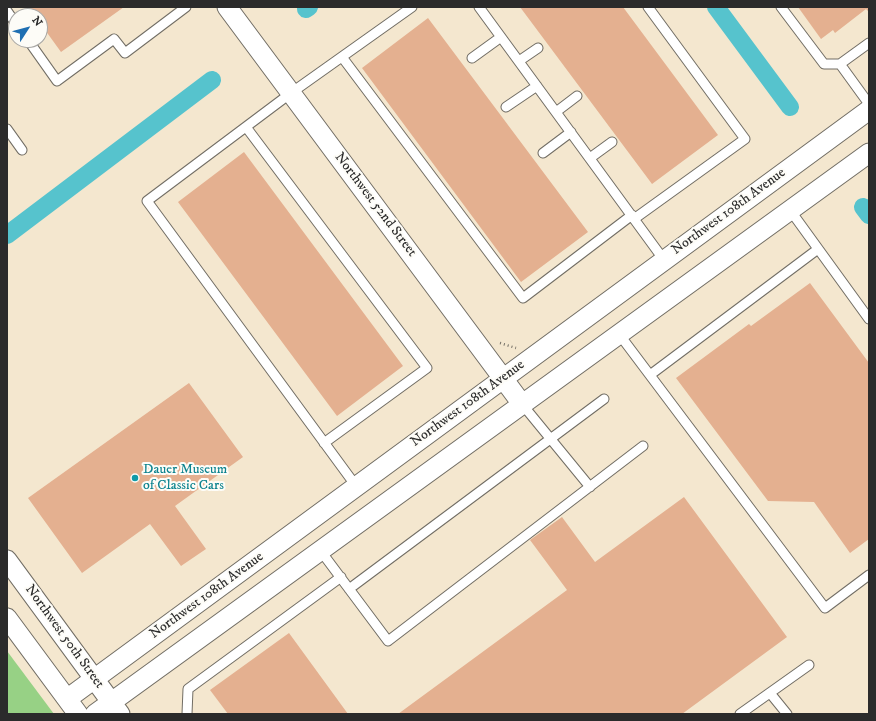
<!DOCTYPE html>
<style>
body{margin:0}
#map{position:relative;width:876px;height:721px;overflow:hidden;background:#f4e7cf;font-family:"IM FELL DW Pica",serif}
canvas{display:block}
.frame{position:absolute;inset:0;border:8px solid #2b2b2b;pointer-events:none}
.north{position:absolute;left:8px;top:8px;width:40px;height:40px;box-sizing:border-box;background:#fdfcf7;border:1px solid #a9a8a5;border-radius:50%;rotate:54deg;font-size:11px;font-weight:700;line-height:16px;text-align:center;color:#2b2b2b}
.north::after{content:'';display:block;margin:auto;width:14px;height:18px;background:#1f6fb2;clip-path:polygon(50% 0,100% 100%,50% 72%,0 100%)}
</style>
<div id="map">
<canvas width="876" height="721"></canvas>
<div class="frame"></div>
<div class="north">N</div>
</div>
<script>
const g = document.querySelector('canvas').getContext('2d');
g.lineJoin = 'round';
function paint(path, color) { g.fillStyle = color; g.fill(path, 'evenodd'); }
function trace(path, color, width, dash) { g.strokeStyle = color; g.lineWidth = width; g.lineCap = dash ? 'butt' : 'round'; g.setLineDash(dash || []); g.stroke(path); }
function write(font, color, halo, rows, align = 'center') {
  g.font = font + ' "IM FELL DW Pica",serif'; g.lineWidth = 4; g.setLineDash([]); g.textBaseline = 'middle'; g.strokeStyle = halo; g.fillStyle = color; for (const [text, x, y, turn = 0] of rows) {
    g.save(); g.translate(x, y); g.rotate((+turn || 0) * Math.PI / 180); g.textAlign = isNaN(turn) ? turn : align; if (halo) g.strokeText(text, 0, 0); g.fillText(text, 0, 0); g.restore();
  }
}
const green = new Path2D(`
 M7 651 54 714H7Z`);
const canal = new Path2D(`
 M716 7 790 107
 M306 9 309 7
 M863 207 869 215
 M7 235 212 80`);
const building = new Path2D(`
 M28 7H124L61 52 40 23V16H35Z
 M520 7H623L718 135 652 184Z
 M798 7H869V12L866 9 835 33 833 30 821 39Z
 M428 18 588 232 521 282 362 68Z
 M244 152 403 366 337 416 178 202Z
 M810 283 869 363V539L850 553 814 502 768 501 676 378 749 324 751 326Z
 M189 383 243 457 175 506 206 549 181 566 150 524 82 573 28 498Z
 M684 497 787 637 682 714H398L567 590 530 540 562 517 595 562Z
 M289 633 348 714H228L210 690Z`);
const path = new Path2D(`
 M500 343 516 348`);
const lane = new Path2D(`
 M479 7 664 260
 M781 7 824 64H840L869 43
 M7 11 16 24
 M28 40 57 81 114 39 125 53 186 7
 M342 57 523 298 632 215
 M472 58 501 37
 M519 61 538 48
 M840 64 869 104
 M506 107 537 86
 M556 112 577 96
 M246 127 427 368 324 443
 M7 129 22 150
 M543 153 571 132
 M590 158 612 142
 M790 210 869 319
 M634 219 745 139 648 7
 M619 334 825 608 869 575
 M650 375 818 249
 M522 404 590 487
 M356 486 147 201 291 93 412 7
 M320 550 388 641 643 446
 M349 589 604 399
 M770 693 787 714
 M187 714 188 689 341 577
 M740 714 809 665`);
const street = new Path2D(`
 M227 7 522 404
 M7 560 120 714
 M7 618 78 714
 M67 699 869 110
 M95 714 869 153`);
const markers = [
 [135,478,4,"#0f9aa8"]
];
const streetNames = [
 ["Northwest 52nd Street",375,205,53],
 ["Northwest 108th Avenue",729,212,-36],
 ["Northwest 108th Avenue",468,404,-36],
 ["Northwest 108th Avenue",207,596,-36],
 ["Northwest 50th Street",64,637,54]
];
const cultureNames = [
 ["Dauer Museum",143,470],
 ["of Classic Cars",143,486]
];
paint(green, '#97d185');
trace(canal, '#56c3cd', 18);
paint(building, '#e4b090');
trace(lane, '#716d64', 11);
trace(street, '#716d64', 21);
trace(path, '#716d64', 2.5, [1, 3]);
trace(lane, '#fff', 9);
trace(street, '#fff', 19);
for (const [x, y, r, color] of markers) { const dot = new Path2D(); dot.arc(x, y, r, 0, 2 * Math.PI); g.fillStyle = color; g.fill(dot); trace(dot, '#fdfcf7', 1.5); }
write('14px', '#2b2b2b', '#fdfcf7', streetNames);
write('14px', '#0d838f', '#fdfcf7', cultureNames, 'left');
</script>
